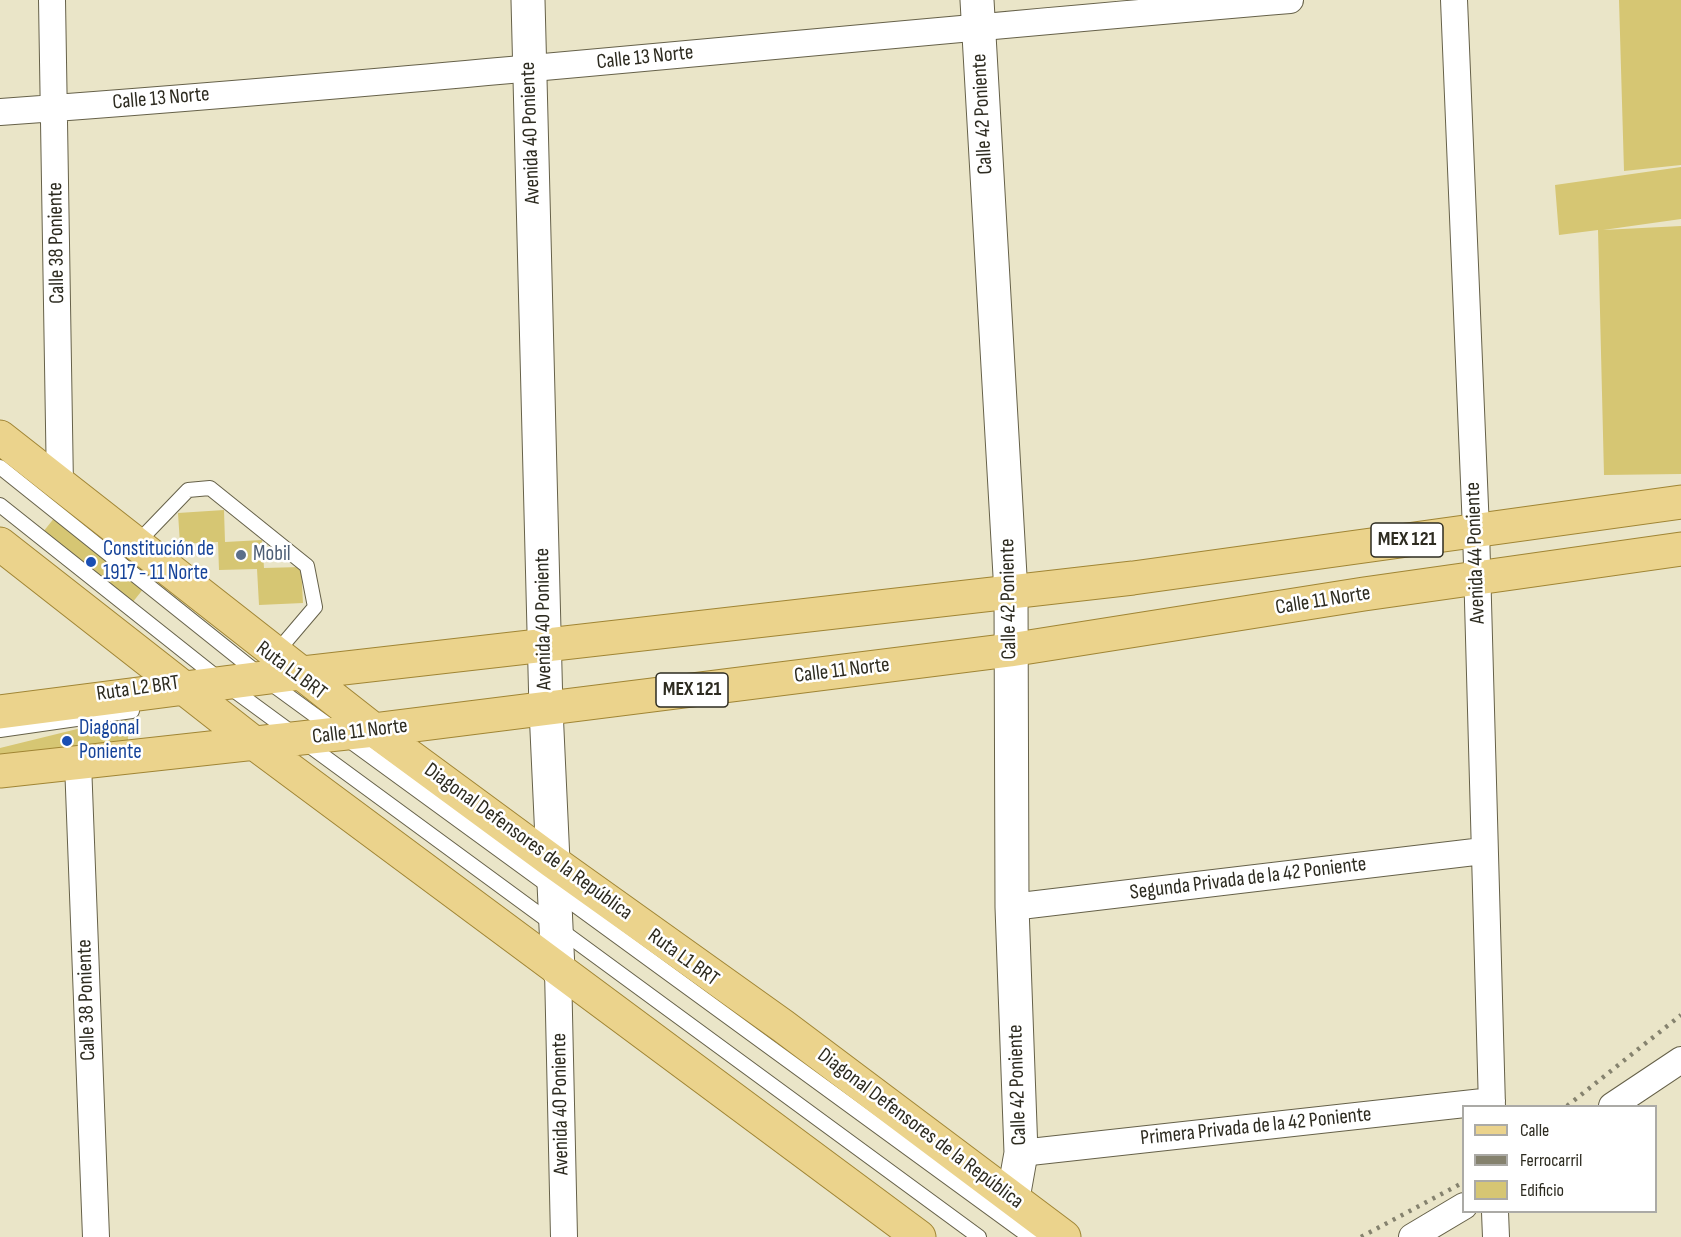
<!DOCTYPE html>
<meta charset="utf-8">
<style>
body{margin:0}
#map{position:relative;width:1681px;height:1237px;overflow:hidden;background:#eae5c8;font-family:"Sofia Sans Condensed",sans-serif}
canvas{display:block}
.legend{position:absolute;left:1462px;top:1105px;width:195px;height:108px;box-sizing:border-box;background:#fff;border:2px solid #abaaa6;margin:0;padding:8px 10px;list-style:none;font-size:18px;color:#2d2b20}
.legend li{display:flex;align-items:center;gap:12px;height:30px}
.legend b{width:30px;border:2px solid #abaaa6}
</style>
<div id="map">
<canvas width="1681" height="1237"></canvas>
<ul class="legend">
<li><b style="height:8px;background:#ebd38c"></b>Calle</li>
<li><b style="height:8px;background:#85826e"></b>Ferrocarril</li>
<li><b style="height:16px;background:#d6c673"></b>Edificio</li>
</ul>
</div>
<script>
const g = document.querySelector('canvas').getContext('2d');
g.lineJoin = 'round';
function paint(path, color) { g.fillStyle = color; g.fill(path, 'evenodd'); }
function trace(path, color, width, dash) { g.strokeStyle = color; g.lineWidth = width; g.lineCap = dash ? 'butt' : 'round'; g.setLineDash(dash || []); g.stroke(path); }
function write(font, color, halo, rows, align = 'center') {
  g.font = font + ' "Sofia Sans Condensed",sans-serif'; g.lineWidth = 5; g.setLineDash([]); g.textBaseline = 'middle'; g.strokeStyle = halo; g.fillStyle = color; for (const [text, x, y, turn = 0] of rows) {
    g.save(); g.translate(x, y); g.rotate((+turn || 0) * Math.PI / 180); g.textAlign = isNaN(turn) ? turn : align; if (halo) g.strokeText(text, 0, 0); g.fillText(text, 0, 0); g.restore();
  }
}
const building = new Path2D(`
 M1619 0H1681V165L1624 171Z
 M1681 167V219L1603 230 1681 226V474L1604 475 1598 230 1559 235 1555 185Z
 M224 510 225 542 262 540 264 568 301 567 303 603 259 605 257 569 219 570 218 542 180 544 178 513Z
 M55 517 144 588 132 603 43 532Z
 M126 717 129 750 0 766V748Z`);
const service = new Path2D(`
 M0 467 265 679 1030 1237
 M0 505 224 683 979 1237
 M136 544 188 490 210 488 307 566 315 607 275 654
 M0 730 132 711`);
const minor = new Path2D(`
 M52 0 60 486
 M1454 0 1476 530 1492 1106
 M0 112C430 81 860 36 1290 0
 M78 763 96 1237
 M1012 907 1483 851
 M558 970 564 1237
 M1612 1106 1681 1060
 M1021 1153 1492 1101
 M1495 1212 1496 1237
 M1412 1237 1464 1206`);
const secondary = new Path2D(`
 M528 0 546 709 558 970
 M977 0 1011 593 1012 907 1021 1153 1013 1198`);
const primary = new Path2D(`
 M0 437 374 730 552 861 783 1026 1064 1237
 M0 544 254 743 919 1237
 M0 712 301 673 1133 578 1681 502
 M0 771 374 730 1010 650 1364 594 1681 549`);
const rail = new Path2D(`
 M1567 1106 1681 1015
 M1361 1237 1464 1182`);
const markers = [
 [241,555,6,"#5c6f8a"],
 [91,562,6,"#1a4fb4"],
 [67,741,6,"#1a4fb4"]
];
const shields = [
 [1407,540,72],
 [692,690,72]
];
const shieldNames = [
 ["MEX 121",1407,540],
 ["MEX 121",692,690]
];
const streetNames = [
 ["Calle 13 Norte",645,58,-6],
 ["Calle 13 Norte",161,99,-5],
 ["Calle 42 Poniente",983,114,-93],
 ["Avenida 40 Poniente",531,133,-92],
 ["Calle 38 Poniente",57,243,-91],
 ["Avenida 44 Poniente",1476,553,-92],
 ["Calle 42 Poniente",1009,599,-91],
 ["Calle 11 Norte",1323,601,-9],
 ["Avenida 40 Poniente",544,619,-91],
 ["Ruta L1 BRT",291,671,37],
 ["Calle 11 Norte",842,671,-7],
 ["Ruta L2 BRT",138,689,-8],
 ["Calle 11 Norte",360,732,-7],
 ["Diagonal Defensores de la República",528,842,36],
 ["Segunda Privada de la 42 Poniente",1248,879,-7],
 ["Ruta L1 BRT",683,958,36],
 ["Calle 38 Poniente",87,1000,-92],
 ["Calle 42 Poniente",1018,1085,-92],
 ["Avenida 40 Poniente",561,1104,-91],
 ["Primera Privada de la 42 Poniente",1256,1127,-6],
 ["Diagonal Defensores de la República",920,1129,37]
];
const transitNames = [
 ["Constitución de",103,550],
 ["1917 - 11 Norte",103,574],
 ["Diagonal",79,729],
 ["Poniente",79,753]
];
const serviceNames = [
 ["Mobil",253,555]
];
paint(building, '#d6c673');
trace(service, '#666149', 16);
trace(minor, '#666149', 28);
trace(secondary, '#666149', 35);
trace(primary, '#a08534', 35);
trace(service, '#fff', 14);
trace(minor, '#fff', 26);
trace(secondary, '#fff', 33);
trace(primary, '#ebd38c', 33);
trace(rail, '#85826e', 4.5, [3, 6]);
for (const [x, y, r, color] of markers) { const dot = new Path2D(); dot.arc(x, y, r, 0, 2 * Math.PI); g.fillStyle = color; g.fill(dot); trace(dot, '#fff', 2); }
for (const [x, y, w] of shields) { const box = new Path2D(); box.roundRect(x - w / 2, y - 17, w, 34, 4.5); g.fillStyle = '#fff'; g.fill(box); trace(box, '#2d2b20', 1.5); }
write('bold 20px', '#2d2b20', null, shieldNames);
write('21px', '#2d2b20', '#fff', streetNames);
write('21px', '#164399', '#fff', transitNames, 'left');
write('21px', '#4e5e75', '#fff', serviceNames, 'left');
</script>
